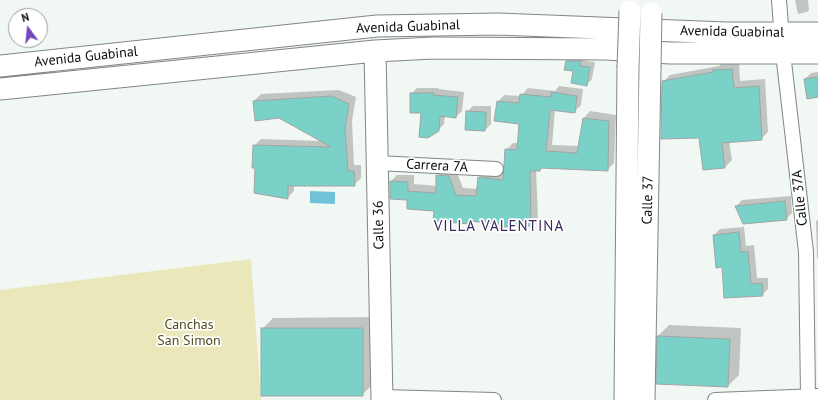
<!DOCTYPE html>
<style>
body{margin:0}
#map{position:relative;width:818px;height:400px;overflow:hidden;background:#f1f7f3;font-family:"PT Sans",sans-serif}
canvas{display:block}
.north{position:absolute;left:8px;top:8px;width:40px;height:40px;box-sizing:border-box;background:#fff;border:1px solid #9d9e9e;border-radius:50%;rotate:345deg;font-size:11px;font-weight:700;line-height:16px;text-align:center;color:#0b0d0c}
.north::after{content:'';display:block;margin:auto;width:14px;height:18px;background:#7447bf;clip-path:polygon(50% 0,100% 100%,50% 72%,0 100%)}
</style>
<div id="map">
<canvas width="818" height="400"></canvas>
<div class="north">N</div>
</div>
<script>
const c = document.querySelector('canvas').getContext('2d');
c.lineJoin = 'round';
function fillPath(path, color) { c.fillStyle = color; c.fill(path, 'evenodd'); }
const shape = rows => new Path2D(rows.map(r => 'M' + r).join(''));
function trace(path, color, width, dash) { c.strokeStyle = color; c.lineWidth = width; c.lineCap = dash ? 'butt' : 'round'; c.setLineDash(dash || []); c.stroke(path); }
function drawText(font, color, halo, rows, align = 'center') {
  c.font = font + ' "PT Sans",sans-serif'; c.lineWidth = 3.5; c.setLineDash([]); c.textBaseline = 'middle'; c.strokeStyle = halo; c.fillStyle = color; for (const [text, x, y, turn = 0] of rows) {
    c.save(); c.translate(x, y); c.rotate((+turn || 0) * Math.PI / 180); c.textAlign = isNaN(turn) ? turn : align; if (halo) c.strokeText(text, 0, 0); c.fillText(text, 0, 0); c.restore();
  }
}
const green = shape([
 [251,259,261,400,0,400,0,290]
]);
const water = shape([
 [310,191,335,192,335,204,310,203]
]);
const shadow = shape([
 [795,0,808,0,809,10,807,12,798,14],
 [572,56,586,56,585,61,595,62,592,79,587,84,566,61],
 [739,62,740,81,765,79,768,132,761,139,729,141,732,160,725,167,700,137,663,82,670,75,719,66,721,64],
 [818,72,818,96,805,79,811,73],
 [559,86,583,89,581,105,574,112,555,110,552,145,579,146,584,118,590,111,616,115,614,163,607,170,543,167,540,170,536,170,538,218,531,225,434,220,435,210,408,199,391,181,397,175,414,175,414,184,437,186,437,176,444,169,456,170,463,188,478,189,479,178,486,171,504,173,506,150,513,143,518,143,520,123,498,102,504,95,521,96,528,88,555,91],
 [417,88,439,88,438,89,464,92,462,111,456,117,445,116,444,124,438,130,422,112,411,94],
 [339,90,356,97,352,121,354,165,361,165,361,178,354,185,294,185,294,191,287,198,256,167,254,146,261,139,321,141,279,117,256,120,254,101,261,94],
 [473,106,491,106,491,124,485,130,467,112],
 [791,196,792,213,786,219,736,206,742,200],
 [818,220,818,258,817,258,816,221],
 [744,227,746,246,754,245,757,278,768,278,768,289,762,295,723,266,714,235,720,229],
 [373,317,373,384,362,395,262,329,273,318],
 [669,325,741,328,739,375,728,386,658,336]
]);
const building = shape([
 [566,61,581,61,580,66,590,67,587,86,571,83,573,71,564,70,566,61],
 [732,69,734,88,759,86,762,140,722,143,725,168,703,170,699,138,661,139,662,81,713,72,713,70,732,69],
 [818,77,818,97,807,99,804,79,818,77],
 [551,92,577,96,575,113,550,110,546,151,577,153,583,118,609,121,608,171,541,168,540,171,530,171,531,226,499,227,499,224,470,221,470,224,433,221,434,211,407,209,407,200,390,199,390,181,408,182,408,191,436,193,436,175,449,176,456,195,476,196,478,177,503,180,505,149,517,150,519,124,494,121,497,101,519,103,520,94,551,97,551,92],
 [410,93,434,93,433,95,458,97,456,118,440,116,439,131,428,138,419,137,421,113,410,113,410,93],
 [332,96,349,104,345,128,348,171,354,171,355,186,288,186,288,199,254,193,255,168,252,168,253,145,331,147,279,118,255,121,253,101,332,96],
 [466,111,486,112,485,131,465,130,466,111],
 [785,201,787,220,743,224,735,206,785,201],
 [739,232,741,252,748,251,751,284,762,283,763,296,724,298,722,267,716,268,713,235,739,232],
 [261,328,363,328,363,396,261,396,261,328],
 [657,336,730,339,728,387,656,384,657,336]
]);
const street = shape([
 [779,0,783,53,806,252,808,396],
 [377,163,496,169],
 [382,397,494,400],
 [715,400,818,396]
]);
const secondary = shape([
 [375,51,382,400],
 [0,66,377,26,498,24,726,33,818,33],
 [0,89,375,51,433,48,606,49,670,53,818,53],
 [625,400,628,68],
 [644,400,650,68]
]);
const secondaryBridge = shape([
 [628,68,630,11],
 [650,68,651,13]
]);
const streetNames = [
 ["Avenida Guabinal",408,27,-2],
 ["Avenida Guabinal",732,32,1],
 ["Avenida Guabinal",86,57,-6],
 ["Carrera 7A",437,166,3],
 ["Calle 37A",800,198,-96],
 ["Calle 37",648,200,-89],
 ["Calle 36",379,225,-91]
];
const parkNames = [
 ["Canchas",189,325],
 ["San Simon",189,341]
];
const neighbourhoodNames = [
 ["VILLA VALENTINA",499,227]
];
fillPath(green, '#eae8bb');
fillPath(water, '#70c3d6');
fillPath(shadow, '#0003');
fillPath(building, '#7ad1c8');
trace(building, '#9ea5a4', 1);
trace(street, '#818783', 16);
trace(secondary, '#818783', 23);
trace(street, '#fff', 14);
trace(secondary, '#fff', 21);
trace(secondaryBridge, '#818783', 23, []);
trace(secondaryBridge, '#fff', 21);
drawText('14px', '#0b0d0c', '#fff', streetNames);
drawText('14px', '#4f4c1a', '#fff', parkNames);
c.letterSpacing = '1px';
drawText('15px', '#3b2761', '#fff', neighbourhoodNames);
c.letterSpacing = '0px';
</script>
